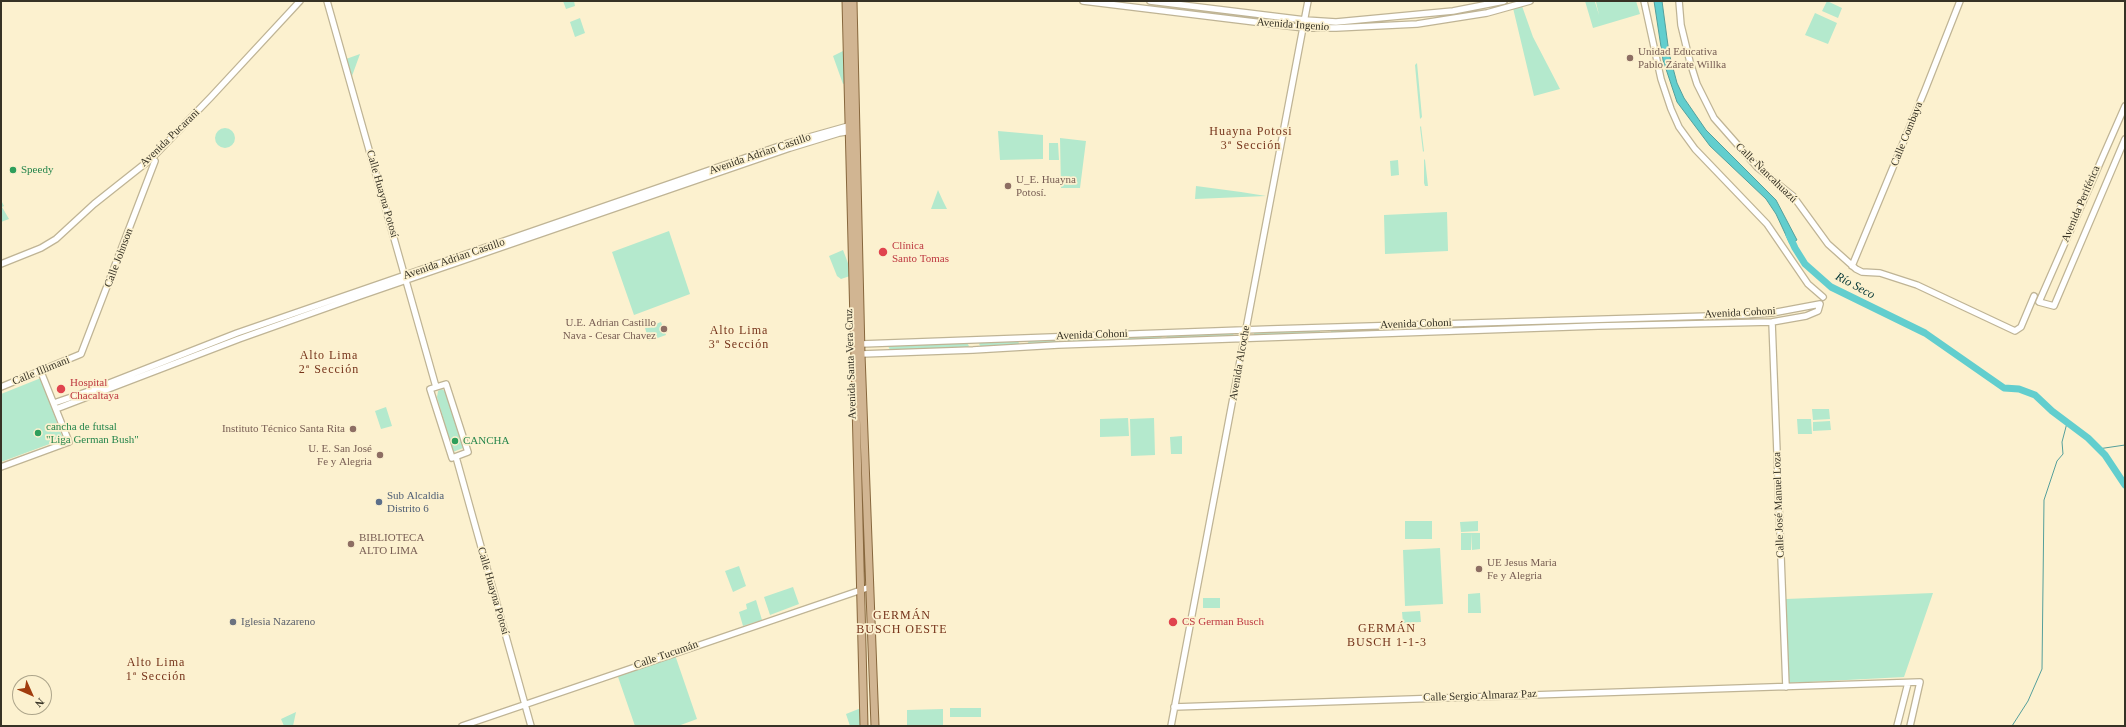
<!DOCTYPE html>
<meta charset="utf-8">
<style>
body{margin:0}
#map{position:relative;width:2126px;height:727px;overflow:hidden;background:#fcf1cf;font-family:"Times New Roman",serif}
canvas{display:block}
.frame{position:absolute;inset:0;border:2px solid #363225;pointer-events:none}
.north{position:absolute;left:12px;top:675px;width:40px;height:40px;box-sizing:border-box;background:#fcf1cf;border:1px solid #ada58b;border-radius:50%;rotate:135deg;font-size:11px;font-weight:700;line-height:16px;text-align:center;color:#363225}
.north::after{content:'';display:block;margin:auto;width:14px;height:18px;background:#a13c0e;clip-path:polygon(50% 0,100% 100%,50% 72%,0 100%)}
</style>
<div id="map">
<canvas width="2126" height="727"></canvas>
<div class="frame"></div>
<div class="north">N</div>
</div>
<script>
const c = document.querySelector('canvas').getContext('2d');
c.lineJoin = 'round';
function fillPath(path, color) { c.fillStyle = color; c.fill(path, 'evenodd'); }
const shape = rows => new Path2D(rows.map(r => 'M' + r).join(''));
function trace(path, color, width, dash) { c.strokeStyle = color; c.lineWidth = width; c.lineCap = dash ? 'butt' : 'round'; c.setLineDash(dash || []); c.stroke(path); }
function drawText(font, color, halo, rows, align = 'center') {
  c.font = font + ' "Times New Roman",serif'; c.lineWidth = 3.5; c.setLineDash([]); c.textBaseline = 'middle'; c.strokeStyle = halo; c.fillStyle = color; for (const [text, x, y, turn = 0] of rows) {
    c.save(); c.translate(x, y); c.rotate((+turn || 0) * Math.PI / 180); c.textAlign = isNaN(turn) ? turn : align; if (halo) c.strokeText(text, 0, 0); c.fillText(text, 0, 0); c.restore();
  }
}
const green = shape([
 [563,1,574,1,575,6,566,9],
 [1585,1,1596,1,1595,2,1599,15,1596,2,1636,1,1640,14,1593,28],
 [1827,1,1842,8,1838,18,1822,11],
 [1522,6,1533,37,1560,89,1534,96,1513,8],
 [1815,13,1837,23,1828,44,1805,35],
 [580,18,585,33,575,37,570,22],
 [843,51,845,52,845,83,843,84,833,56],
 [360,54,352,76,346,59],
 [1417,63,1422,117,1420,119,1415,65],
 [1421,126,1424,151,1423,152,1420,127],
 '215 138a10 10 0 1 1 20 0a10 10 0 1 1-20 0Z',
 [998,131,1043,135,1043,159,1000,160],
 [1060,138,1086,141,1080,188,1061,188],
 [1049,143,1058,143,1059,160,1049,160],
 [1424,159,1425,160,1428,186,1425,186,1424,183],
 [1398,160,1399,175,1391,176,1390,161],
 [1196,186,1241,192,1266,196,1195,199],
 [938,190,943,201,947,209,931,209],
 [1,200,4,206,2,207,9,219,1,222],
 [1447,212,1448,251,1385,254,1384,215],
 [669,231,690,294,634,315,612,252],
 [843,250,851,271,850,276,841,279,837,276,829,256],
 [1630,320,1630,324,1498,328,1498,324],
 [661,322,666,335,649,341,645,328],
 [1491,325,1491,328,1331,334,1331,330],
 [1320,330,1320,334,1254,336,1254,333],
 [1233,333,1234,337,1166,338,1168,335],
 [1161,336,1162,339,1096,340,1098,337],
 [1086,337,1086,342,1028,343,1029,339],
 [1018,340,1019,344,1016,345,981,347,979,344,981,342],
 [967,343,969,346,967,348,890,350,888,346],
 [41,378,63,439,1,462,1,394],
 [442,389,448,394,463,448,453,452,437,397,438,391],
 [386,407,392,426,381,429,375,411],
 [1812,409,1829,409,1830,419,1813,420],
 [1128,418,1129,436,1100,437,1100,419],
 [1154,418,1155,455,1131,456,1130,419],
 [1797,419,1811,419,1812,434,1798,434],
 [1830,421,1831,430,1813,431,1813,422],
 [1182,436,1182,454,1171,454,1170,437],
 [1405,521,1432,521,1432,539,1405,539],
 [1478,521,1478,531,1461,532,1460,522],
 [1461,533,1471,533,1471,550,1461,550],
 [1471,533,1480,533,1480,549,1472,550],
 [1440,548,1443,604,1405,606,1403,550],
 [739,566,746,586,733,592,725,571],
 [793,587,799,604,770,615,764,597],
 [1480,593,1481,613,1468,613,1468,594],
 [1933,593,1904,677,1789,683,1786,599],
 [1203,598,1220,598,1220,608,1203,608],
 [756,600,762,620,743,626,739,612,747,609,746,604],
 [1420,611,1421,622,1403,623,1402,612],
 [675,655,697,719,678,726,635,726,617,674],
 [861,708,862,726,850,726,846,714],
 [950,708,981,708,981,717,950,717],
 [943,709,943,726,907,726,907,710],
 [296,712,293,726,284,726,281,719]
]);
const water = shape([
 [1654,1,1662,1,1669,53,1677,83,1684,98,1706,130,1776,200,1797,240,1790,244,1776,214,1766,199,1710,146,1677,102,1663,60,1654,1]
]);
const stream = shape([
 [2098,449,2125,445],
 [2012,726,2028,701,2042,669,2044,500,2057,461,2063,454,2062,442,2067,423]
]);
const river = shape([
 [1789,235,1795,248,1805,264,1831,287,1925,333,2004,388,2019,389,2035,395,2052,411,2088,438,2105,455,2125,485]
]);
const tertiary = shape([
 [327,1,436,387],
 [1083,1,1304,28,1336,28,1417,24,1487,13,1530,1],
 [1150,1,1305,20,1336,22,1453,11,1504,1],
 [1644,1,1661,79,1671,109,1679,127,1695,149,1767,224,1808,284,1823,297],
 [1679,1,1681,25,1690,62,1697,84,1714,118,1758,168,1793,196,1828,244,1856,269,1862,272,1880,273,1917,285,2015,331,2021,327,2034,296],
 [2125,106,2039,302,2054,306,2125,139],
 [1,264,41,248,56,239,94,204,152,158,211,97,300,1],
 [1852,266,1925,90,1960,1],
 [1772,322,1786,687],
 [861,344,1270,329,1743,315,1772,313,1820,304,1818,311,1806,316,1772,322,1598,326,1058,345,973,350,861,354],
 [446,384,468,452,452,458,430,389,446,384],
 [1,387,81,354,155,161,152,158],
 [54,403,89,391,237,333,788,143,852,125],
 [56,409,239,339,360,296,790,148,839,133,852,131],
 [456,457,531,726],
 [1,467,69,442,41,372],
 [1174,707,1920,682,1910,726],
 [462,726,870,587],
 [1171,726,1308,1],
 [1897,726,1908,683]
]);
const primary = shape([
 [846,1,864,726],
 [853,1,861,354,875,726]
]);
const markers = [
 [1630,58,4,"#8d6e63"],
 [13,170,4,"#2e9e5b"],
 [1008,186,4,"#8d6e63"],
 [883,252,5,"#e0444e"],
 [664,329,4,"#8d6e63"],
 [61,389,5,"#e0444e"],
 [353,429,4,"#8d6e63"],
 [38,433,4,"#2e9e5b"],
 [455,441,4,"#2e9e5b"],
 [380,455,4,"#8d6e63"],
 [379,502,4,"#5c6f8a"],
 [351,544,4,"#8d6e63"],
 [1479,569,4,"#8d6e63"],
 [233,622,4,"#6b7280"],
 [1173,622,5,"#e0444e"]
];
const streetNames = [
 ["Avenida Ingenio",1293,25,4],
 ["Calle Combaya",1907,134,-68],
 ["Avenida Pucarani",170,138,-44],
 ["Avenida Adrian Castillo",760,154,-19],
 ["Calle Ñancahuazú",1766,173,44],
 ["Calle Huayna Potosí",382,194,74],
 ["Avenida Periférica",2081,204,-67],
 ["Calle Johnson",119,258,-69],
 ["Avenida Adrian Castillo",454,259,-19],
 ["Avenida Cohoni",1740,313,-3],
 ["Avenida Cohoni",1416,324,-2],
 ["Avenida Cohoni",1092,335,-2],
 ["Avenida Alcoche",1240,363,-80],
 ["Avenida Santa Vera Cruz",851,364,-92],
 ["Calle Illimani",41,371,-22],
 ["Calle José Manuel Loza",1779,505,-92],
 ["Calle Huayna Potosí",493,591,74],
 ["Calle Tucumán",666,655,-19],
 ["Calle Sergio Almaraz Paz",1480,696,-2]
];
const educationNames = [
 ["Unidad Educativa",1638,52],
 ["Pablo Zárate Willka",1638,65],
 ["U_E. Huayna",1016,180],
 ["Potosí.",1016,193],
 ["U.E. Adrian Castillo",656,323,"right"],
 ["Nava - Cesar Chavez",656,336,"right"],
 ["Instituto Técnico Santa Rita",345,429,"right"],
 ["U. E. San José",372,449,"right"],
 ["Fe y Alegria",372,462,"right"],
 ["BIBLIOTECA",359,538],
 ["ALTO LIMA",359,551],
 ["UE Jesus Maria",1487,563],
 ["Fe y Alegria",1487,576]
];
const leisureNames = [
 ["Speedy",21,170],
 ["cancha de futsal",46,427],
 ["\"Liga German Bush\"",46,440],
 ["CANCHA",463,441]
];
const healthNames = [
 ["Clínica",892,246],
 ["Santo Tomas",892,259],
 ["Hospital",70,383],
 ["Chacaltaya",70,396],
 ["CS German Busch",1182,622]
];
const serviceNames = [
 ["Sub Alcaldia",387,496],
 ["Distrito 6",387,509]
];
const worshipNames = [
 ["Iglesia Nazareno",241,622]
];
const neighbourhoodNames = [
 ["Huayna Potosi",1251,132],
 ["3ª Sección",1251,146],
 ["Alto Lima",739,331],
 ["3ª Sección",739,345],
 ["Alto Lima",329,356],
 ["2ª Sección",329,370],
 ["GERMÁN",902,616],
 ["BUSCH OESTE",902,630],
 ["GERMÁN",1387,629],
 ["BUSCH 1-1-3",1387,643],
 ["Alto Lima",156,663],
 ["1ª Sección",156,677]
];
const waterNames = [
 ["Río Seco",1855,286,28]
];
fillPath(green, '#b4e9cd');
fillPath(water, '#62cece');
trace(water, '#559f9b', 1);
trace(stream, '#559f9b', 1);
trace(river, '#62cece', 7);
trace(tertiary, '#bfb495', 8);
trace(primary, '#87673d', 9);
trace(tertiary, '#fff', 5.5);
trace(primary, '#d1b592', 7);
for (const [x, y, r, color] of markers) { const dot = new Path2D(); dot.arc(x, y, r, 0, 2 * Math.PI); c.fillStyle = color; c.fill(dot); trace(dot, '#fcf1cf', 1.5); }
drawText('11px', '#363225', '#fcf1cf', streetNames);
drawText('11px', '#785e54', '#fcf1cf', educationNames, 'left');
drawText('11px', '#27864d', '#fcf1cf', leisureNames, 'left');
drawText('11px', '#be3a42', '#fcf1cf', healthNames, 'left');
drawText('11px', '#4e5e75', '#fcf1cf', serviceNames, 'left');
drawText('11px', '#5b616d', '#fcf1cf', worshipNames, 'left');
c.letterSpacing = '1px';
drawText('12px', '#75331a', '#fcf1cf', neighbourhoodNames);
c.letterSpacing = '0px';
drawText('italic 12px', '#003434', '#fcf1cf', waterNames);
</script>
